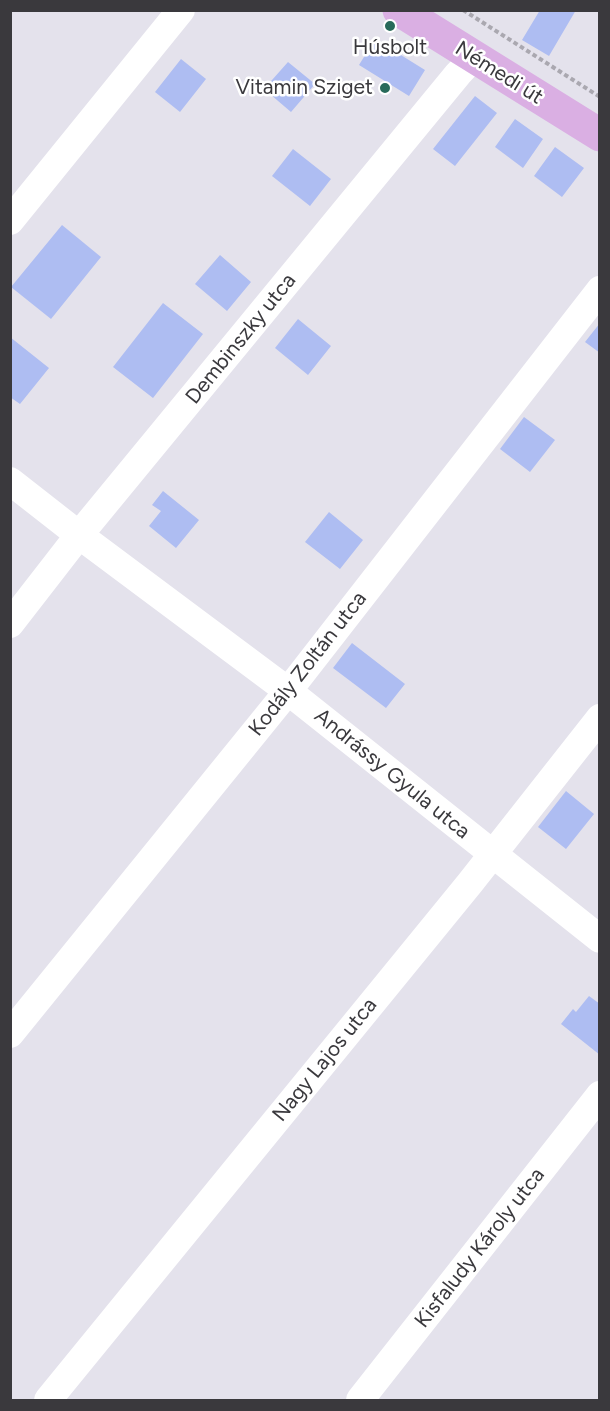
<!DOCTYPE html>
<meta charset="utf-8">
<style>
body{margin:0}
#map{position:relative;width:610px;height:1411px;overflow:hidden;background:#e4e2ec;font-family:Figtree,sans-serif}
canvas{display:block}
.frame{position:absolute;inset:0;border:12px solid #3a393d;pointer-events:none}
</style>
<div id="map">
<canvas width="610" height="1411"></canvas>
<div class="frame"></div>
</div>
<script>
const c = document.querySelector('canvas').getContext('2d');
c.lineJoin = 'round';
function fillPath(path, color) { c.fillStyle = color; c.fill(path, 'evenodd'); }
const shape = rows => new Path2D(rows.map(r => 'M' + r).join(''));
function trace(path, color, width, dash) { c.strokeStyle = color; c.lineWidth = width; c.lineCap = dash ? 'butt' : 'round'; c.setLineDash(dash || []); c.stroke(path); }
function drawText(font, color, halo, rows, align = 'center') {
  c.font = font + ' Figtree,sans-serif'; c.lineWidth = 5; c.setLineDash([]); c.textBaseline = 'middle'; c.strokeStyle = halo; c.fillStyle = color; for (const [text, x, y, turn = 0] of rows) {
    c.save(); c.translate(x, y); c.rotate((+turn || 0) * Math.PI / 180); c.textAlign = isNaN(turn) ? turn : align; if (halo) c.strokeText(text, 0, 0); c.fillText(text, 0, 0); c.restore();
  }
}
const building = shape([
 [540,10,576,10,549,56,522,40],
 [375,39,425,70,409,96,359,65],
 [181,59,206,79,180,112,155,92],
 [288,62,315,84,291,112,264,89],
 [475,96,497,113,455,166,433,149],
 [515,119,543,139,523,168,495,147],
 [555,147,584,168,562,197,534,176],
 [293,149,331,179,310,206,272,176],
 [62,225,101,257,51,319,11,287],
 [220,255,251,282,227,311,195,284],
 [163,303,203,334,153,398,113,367],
 [298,319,331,346,308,375,275,348],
 [600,323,600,353,585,342],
 [10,337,49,368,20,404,10,397],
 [524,417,555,440,530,472,500,449],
 [163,491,199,520,176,548,149,526,161,511,152,505],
 [329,512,363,540,340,569,305,542],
 [352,643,405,684,386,708,333,668],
 [566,791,594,814,566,849,538,827],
 [589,996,600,1004,600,1055,561,1024,573,1009,576,1012]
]);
const path = shape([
 [463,10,600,97]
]);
const minor = shape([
 [10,221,181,10],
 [10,481,79,535,288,691,600,939],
 [10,624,79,535,458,74,474,57],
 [10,1034,288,691,600,290],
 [48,1400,470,883,600,718],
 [360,1400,600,1095]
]);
const major = shape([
 [399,10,600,135]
]);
const markers = [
 [390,26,6,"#286a5a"],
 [385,88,6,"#286a5a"]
];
const poiNames = [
 ["Húsbolt",390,48],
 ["Vitamin Sziget",373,88,"right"]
];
const streetNames = [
 ["Némedi út",499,73,32],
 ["Dembinszky utca",241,339,-51],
 ["Kodály Zoltán utca",308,664,-52],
 ["Andrássy Gyula utca",392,774,39],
 ["Nagy Lajos utca",325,1060,-51],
 ["Kisfaludy Károly utca",480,1248,-52]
];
fillPath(building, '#aebdf2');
trace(path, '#aaa8b0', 4, [4.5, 3]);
trace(minor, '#fff', 28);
trace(major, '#daafe3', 33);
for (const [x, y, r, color] of markers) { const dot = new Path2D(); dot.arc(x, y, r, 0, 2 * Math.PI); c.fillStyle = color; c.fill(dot); trace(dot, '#fff', 2); }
drawText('21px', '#3a393d', '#fff', poiNames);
drawText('21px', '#3a393d', '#fff', streetNames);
</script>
